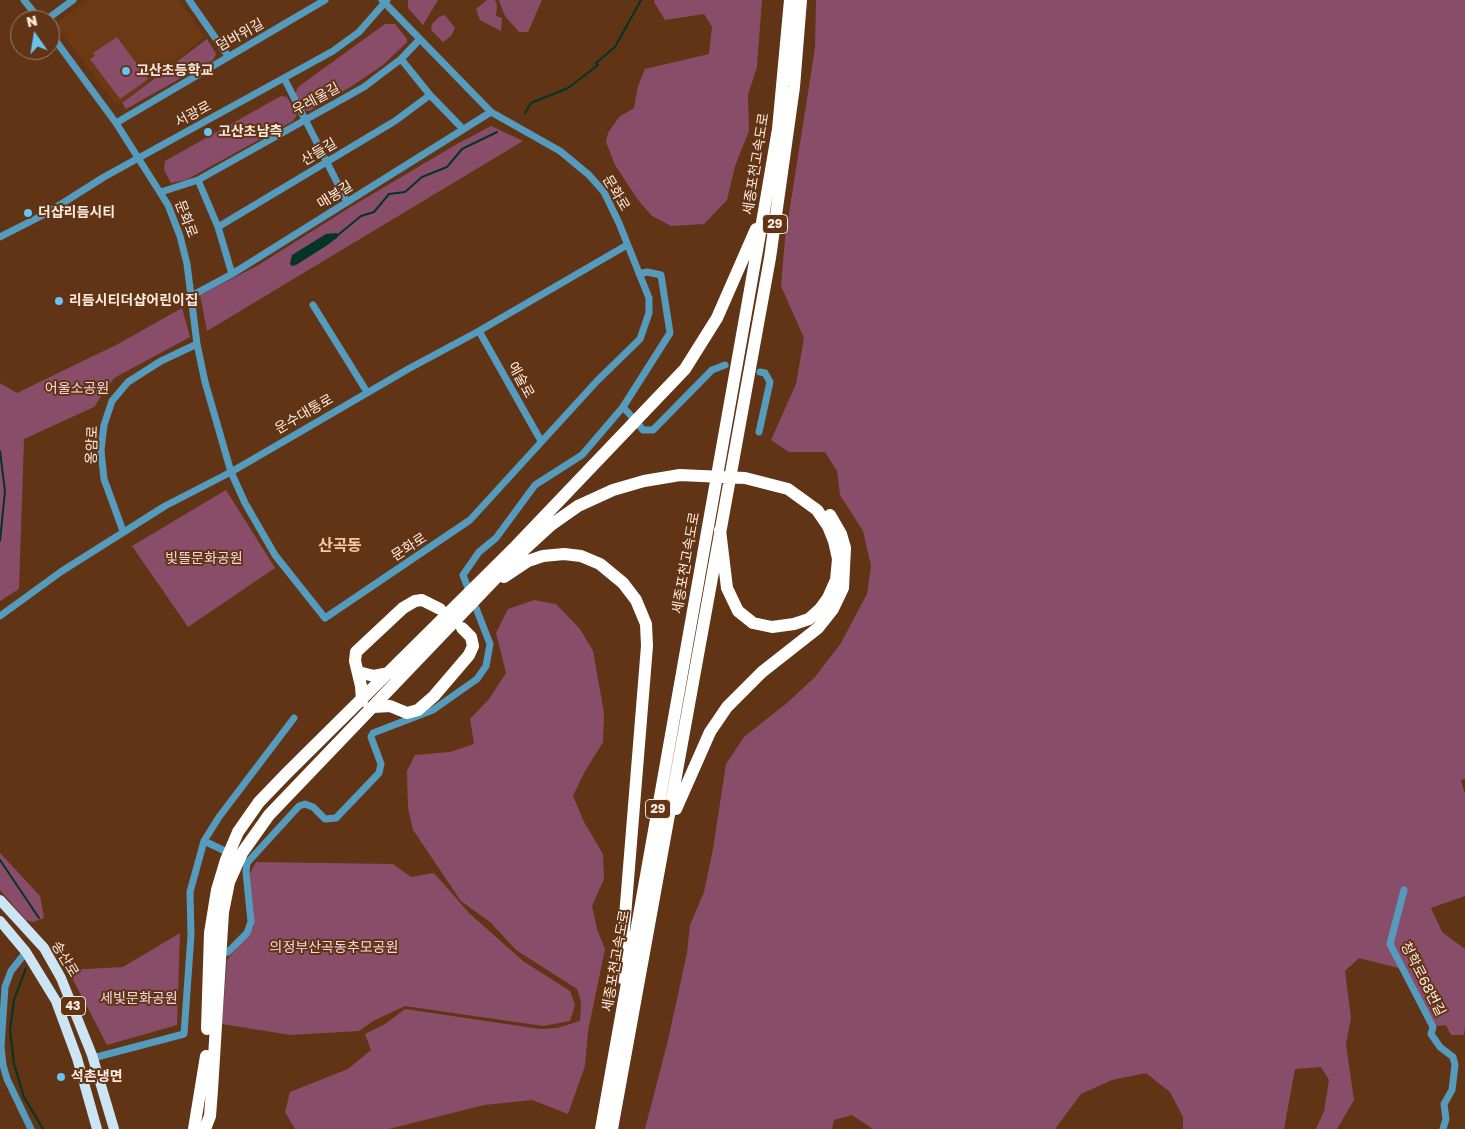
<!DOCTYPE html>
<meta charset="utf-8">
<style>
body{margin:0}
#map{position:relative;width:1465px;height:1129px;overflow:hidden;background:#603415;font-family:"Golos Text",sans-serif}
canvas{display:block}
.north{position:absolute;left:10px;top:10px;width:50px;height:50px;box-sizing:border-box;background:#603415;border:1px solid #9e7d66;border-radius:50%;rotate:347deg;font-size:14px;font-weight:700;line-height:20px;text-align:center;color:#fbeae0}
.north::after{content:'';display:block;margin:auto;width:18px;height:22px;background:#69c3f1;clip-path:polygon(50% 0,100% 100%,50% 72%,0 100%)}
</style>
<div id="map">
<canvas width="1465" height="1129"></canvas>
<div class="north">N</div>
</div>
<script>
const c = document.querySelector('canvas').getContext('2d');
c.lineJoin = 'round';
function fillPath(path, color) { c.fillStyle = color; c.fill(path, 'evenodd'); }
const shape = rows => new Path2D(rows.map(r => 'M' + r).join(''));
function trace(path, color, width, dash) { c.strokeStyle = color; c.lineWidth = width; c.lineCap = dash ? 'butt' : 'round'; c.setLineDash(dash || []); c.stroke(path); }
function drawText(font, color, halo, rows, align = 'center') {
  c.font = font + ' "Golos Text","Noto Sans KR",sans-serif'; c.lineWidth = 4; c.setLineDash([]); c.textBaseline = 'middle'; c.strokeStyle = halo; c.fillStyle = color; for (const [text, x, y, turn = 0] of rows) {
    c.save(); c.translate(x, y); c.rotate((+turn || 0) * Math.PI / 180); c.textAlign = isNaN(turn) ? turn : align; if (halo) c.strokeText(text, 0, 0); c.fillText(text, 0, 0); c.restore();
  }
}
const built = shape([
 [87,0,179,0,205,37,117,106,55,24]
]);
const green = shape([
 [408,0,438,0,423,25,408,8],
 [487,0,495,0,497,5,496,16,502,18,501,31,480,20,476,9],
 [499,0,542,0,528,32,519,32,505,16],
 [655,0,762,0,757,67,748,95,749,131,735,166,727,200,704,224,671,226,652,216,638,200,615,165,606,142,608,133,619,117,634,108,638,86,645,69,709,54,712,27,704,14,665,20,654,2],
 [816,0,1465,0,1465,779,1461,780,1465,794,1465,896,1431,908,1442,932,1465,949,1465,1028,1464,1035,1451,1035,1446,1025,1436,1026,1406,970,1359,958,1345,971,1351,1018,1346,1044,1354,1100,1337,1129,1316,1129,1324,1111,1329,1080,1321,1067,1295,1069,1284,1129,1183,1129,1183,1117,1170,1092,1146,1073,1112,1080,1081,1094,1055,1129,873,1129,852,1115,834,1120,832,1129,645,1129,668,1040,687,953,690,925,704,892,713,849,726,764,744,737,787,703,815,677,841,643,867,594,871,566,863,531,840,495,837,471,825,452,789,452,771,440,796,384,804,338,781,286,785,239,815,48],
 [445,15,455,28,451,36,443,42,431,30,432,24,439,17],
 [385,24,395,24,407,39,407,42,383,65,352,86,309,111,304,110,295,94,298,87],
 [117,37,148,79,120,99,90,59,95,56,93,53],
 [207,39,216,54,213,60,126,109,122,103],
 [281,96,287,97,297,115,293,121,186,180,171,183,164,170,165,161],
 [491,126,523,141,207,331,200,295,257,266,349,208,457,144],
 [182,308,190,337,114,378,94,407,24,439,19,589,0,601,0,383,17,393,118,344],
 [226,490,275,568,188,627,132,546],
 [534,600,556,604,580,629,593,651,604,713,603,742,584,773,573,796,584,822,603,854,604,879,592,906,597,929,605,949,588,1031,585,1066,568,1114,532,1100,484,1105,389,1129,295,1129,285,1112,290,1092,348,1069,371,1050,365,1034,385,1024,405,1009,540,1029,557,1028,580,1021,581,1001,577,989,516,950,490,922,461,901,413,830,408,808,407,771,415,755,450,752,474,744,470,719,489,699,506,673,496,633,508,609],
 [0,853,40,896,44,918,33,922,26,920,0,890],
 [256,862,393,864,411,877,434,873,469,913,523,961,570,991,575,1005,570,1021,543,1026,405,1006,373,1021,359,1031,290,1035,222,1024,227,960,254,927,249,875],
 [180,933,177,1025,107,1045,68,970,123,967]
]);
const water = shape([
 [337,233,338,237,326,246,296,265,292,266,290,264,292,255,326,234]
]);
const stream = shape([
 [525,113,531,103,568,88,598,65,596,63,615,47,641,0],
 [338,235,361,216,374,212,389,194,405,192,422,177,447,167,462,149,497,132],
 [0,451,5,491,0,541],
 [0,860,39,918],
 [26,968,14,1000,10,1030,14,1064,24,1097,43,1129]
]);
const street = shape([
 [24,0,40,20],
 [189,0,228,56],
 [46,20,73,0],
 [50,33,116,123,168,205,180,236,187,264,197,344,205,382,231,472,245,503,275,555,325,618,470,520,597,381,640,339,649,313,649,298,619,223,604,192,589,175,560,151,491,112,382,0],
 [401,59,430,95,463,129],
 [284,78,347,202],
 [116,123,325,0],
 [198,180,218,227,232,274],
 [161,192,198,180,364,87,401,59,420,39],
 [218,227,395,121,430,95],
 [0,237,47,213,104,177,333,51,359,32,387,0],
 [191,296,232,274,491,112],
 [313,305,367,392],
 [479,331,541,441],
 [633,418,623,407,670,333,661,275,647,272,639,274],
 [639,425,643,430,653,430,712,370,725,365],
 [759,432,770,382,765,373,760,372],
 [123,531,104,479,101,450,104,425,112,401,128,382,161,361,197,344],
 [468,588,463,575,479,552,496,538,535,485,582,455,623,407],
 [0,616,62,571,165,506,231,472,410,368,479,331,627,245],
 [204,841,225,851],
 [1404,890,1390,944,1433,1027,1431,1034,1440,1047,1453,1057,1455,1065,1452,1090,1444,1104,1446,1119,1443,1129],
 [26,952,11,971,5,987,1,1046,3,1065,7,1079,31,1129],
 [228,952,247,933,251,922,246,872,247,863,299,806,305,804,313,807,325,819,336,818,379,773,381,764,371,737,373,733,433,710,477,679,486,666,490,644,476,608],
 [93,1058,184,1034,191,935,190,892,204,841,219,817,294,718]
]);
const primary = shape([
 [0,900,44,948,61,978,92,1055,114,1129],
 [0,921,26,952,56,1001,77,1058,97,1129]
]);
const highway = shape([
 [504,577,528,561,543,556,564,554,581,556,600,564,623,583,636,600,646,624,647,646,623,941,622,978],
 [358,672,374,676,389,673],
 [362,701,361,686,355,661,356,652,403,608,415,601,422,600,440,609],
 [373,707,390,706,407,713,418,710,434,696,469,655,473,646,471,637,462,628],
 [676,809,710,732,727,707,762,672,818,628,833,609,843,588,845,548,841,534,830,515],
 [207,1029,210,933,217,890,226,860,238,832,259,802,287,773,516,546,685,369,717,318,756,229],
 [194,1129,206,1056],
 [205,1129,210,1116,212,1090,223,912,229,882,242,853,269,815,515,558,551,525,578,506,613,490,644,481,680,475,745,478,788,489,817,510,828,526,834,541,838,559,836,580,828,598,820,609,809,619,794,624,772,627,753,623,738,611,727,588,720,530],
 [601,1129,764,211,778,129,790,0],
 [612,1129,770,258,794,87,801,0]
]);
const markers = [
 [126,71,5,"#69c3f1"],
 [208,132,5,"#69c3f1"],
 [28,213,5,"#69c3f1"],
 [59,301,5,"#69c3f1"],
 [61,1077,5,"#69c3f1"]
];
const shields = [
 [775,224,25],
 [658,809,25],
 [73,1006,25]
];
const shieldNames = [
 ["29",775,224],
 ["29",658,809],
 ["43",73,1006]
];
const streetNames = [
 ["덤바위길",240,35,-29],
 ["우레울길",316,99,-29],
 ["서광로",193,114,-28],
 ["산들길",319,152,-31],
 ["세종포천고속도로",756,164,-81],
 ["문화로",616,193,59],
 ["매봉길",335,195,-32],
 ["문화로",186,219,69],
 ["예술로",521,380,61],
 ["운수대통로",304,414,-30],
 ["옹암로",92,445,-88],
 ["문화로",409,547,-33],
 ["세종포천고속도로",686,563,-80],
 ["송산로",65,959,59],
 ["세종포천고속도로",616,961,-80],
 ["청학로68번길",1423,979,63]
];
const poiNames = [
 ["고산초등학교",136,71],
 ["고산초남측",218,132],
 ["더샵리듬시티",38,213],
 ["리듬시티더샵어린이집",69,301],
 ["석촌냉면",71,1077]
];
const parkNames = [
 ["어울소공원",77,389],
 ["빛뜰문화공원",204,559],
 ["의정부산곡동추모공원",334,948],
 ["세빛문화공원",139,999]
];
const quarterNames = [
 ["산곡동",340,546]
];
fillPath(built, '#6c3914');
fillPath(green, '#8a4d69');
fillPath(water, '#023428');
trace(stream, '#023428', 2);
trace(street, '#559bbe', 7);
trace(primary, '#cce5f4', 10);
trace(highway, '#fff', 12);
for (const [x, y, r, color] of markers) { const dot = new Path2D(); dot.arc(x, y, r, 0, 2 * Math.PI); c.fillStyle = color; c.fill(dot); trace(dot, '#603415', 2); }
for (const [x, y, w] of shields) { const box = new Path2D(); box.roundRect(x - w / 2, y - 9.5, w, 19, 4); c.fillStyle = '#603415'; c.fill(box); trace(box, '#fbeae0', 1); }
drawText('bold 12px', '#fbeae0', null, shieldNames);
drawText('14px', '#fbeae0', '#603415', streetNames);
drawText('bold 14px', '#fbeae0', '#603415', poiNames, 'left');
drawText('14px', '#f3d8e2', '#603415', parkNames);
drawText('bold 16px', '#fcc5a4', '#603415', quarterNames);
</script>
